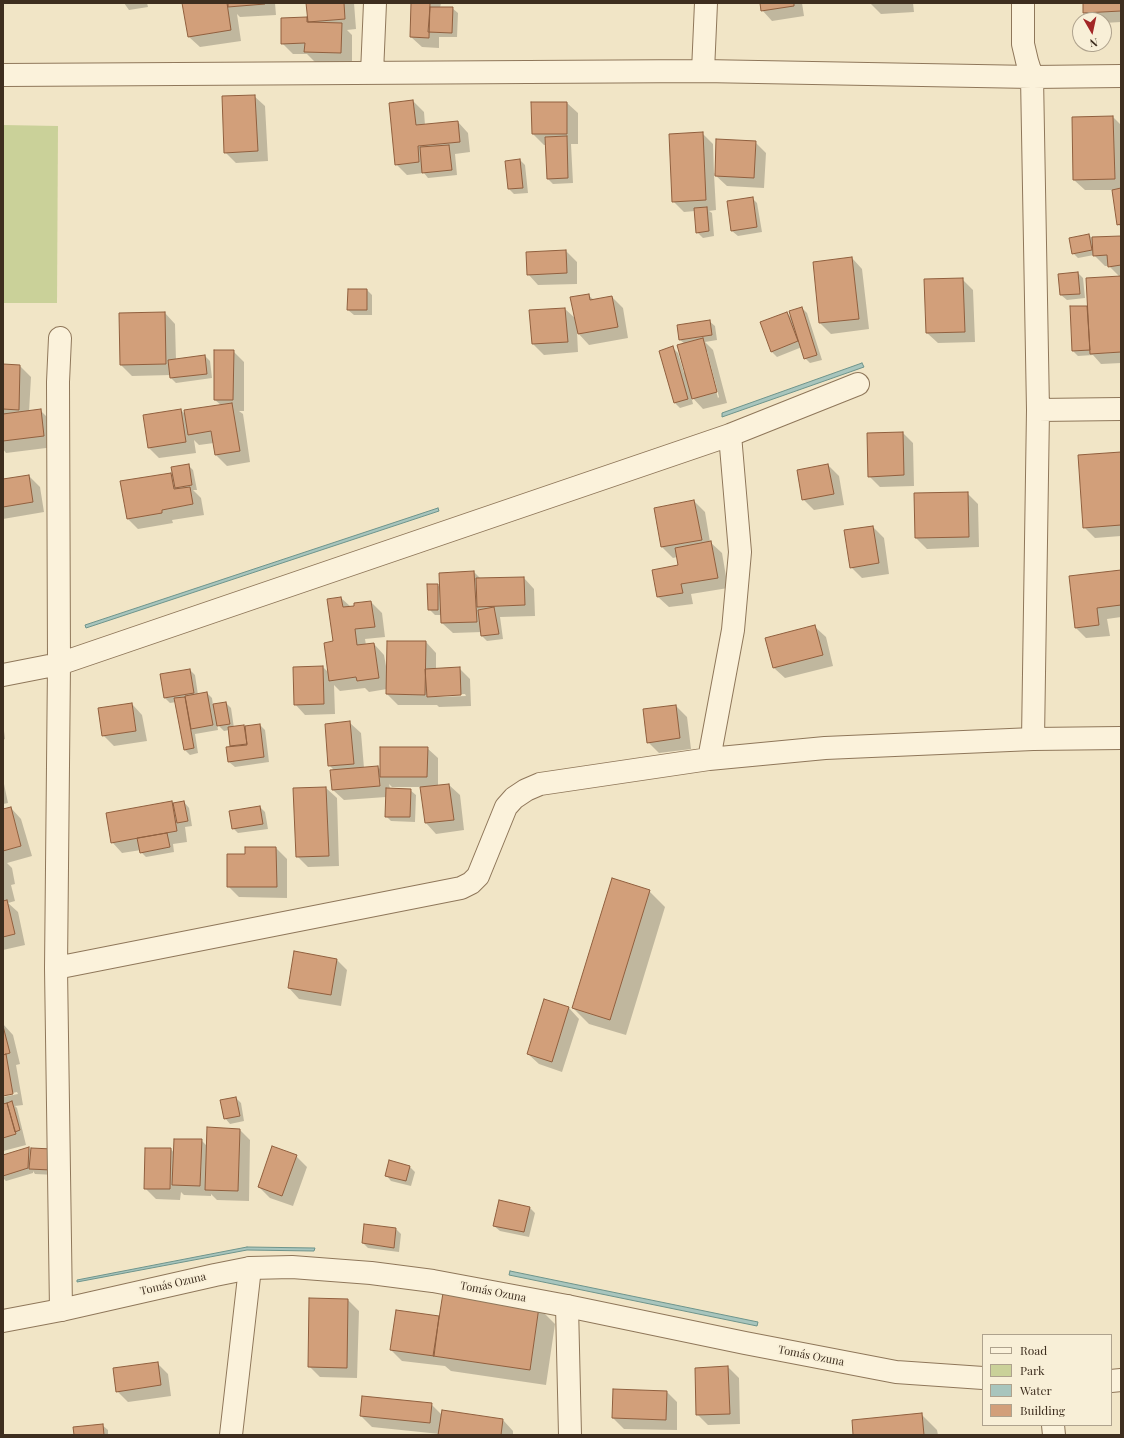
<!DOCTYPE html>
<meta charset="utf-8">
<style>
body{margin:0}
#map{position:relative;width:1124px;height:1438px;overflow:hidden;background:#f1e5c6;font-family:"Playfair Display",serif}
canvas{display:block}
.frame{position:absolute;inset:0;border:4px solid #3e2e1f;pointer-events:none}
.legend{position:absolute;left:982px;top:1334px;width:130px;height:92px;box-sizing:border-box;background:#f8efd7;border:1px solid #aea28d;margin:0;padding:5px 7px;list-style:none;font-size:12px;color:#3e2e1f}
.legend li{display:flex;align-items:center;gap:8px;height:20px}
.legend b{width:20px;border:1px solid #aea28d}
.north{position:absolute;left:1072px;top:12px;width:40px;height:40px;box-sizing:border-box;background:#f8efd7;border:1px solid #aea28d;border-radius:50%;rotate:171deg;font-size:11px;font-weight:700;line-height:16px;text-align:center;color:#3e2e1f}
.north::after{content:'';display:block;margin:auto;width:14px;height:18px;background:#a22626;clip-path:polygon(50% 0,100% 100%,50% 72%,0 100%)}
</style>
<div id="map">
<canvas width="1124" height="1438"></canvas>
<div class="frame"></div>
<ul class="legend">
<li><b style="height:5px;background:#fbf2db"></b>Road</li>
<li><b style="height:11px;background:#cad199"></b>Park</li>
<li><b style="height:11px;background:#a8c5bd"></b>Water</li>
<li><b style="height:11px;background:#d29f7a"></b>Building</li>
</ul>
<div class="north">N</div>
</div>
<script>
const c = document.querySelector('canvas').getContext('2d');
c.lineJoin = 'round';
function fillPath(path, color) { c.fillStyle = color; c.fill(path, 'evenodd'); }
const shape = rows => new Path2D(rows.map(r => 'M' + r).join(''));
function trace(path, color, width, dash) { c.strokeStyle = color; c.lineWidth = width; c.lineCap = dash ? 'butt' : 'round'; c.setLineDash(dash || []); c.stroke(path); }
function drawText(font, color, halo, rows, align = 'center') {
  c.font = font + ' "Playfair Display",serif'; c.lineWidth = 3.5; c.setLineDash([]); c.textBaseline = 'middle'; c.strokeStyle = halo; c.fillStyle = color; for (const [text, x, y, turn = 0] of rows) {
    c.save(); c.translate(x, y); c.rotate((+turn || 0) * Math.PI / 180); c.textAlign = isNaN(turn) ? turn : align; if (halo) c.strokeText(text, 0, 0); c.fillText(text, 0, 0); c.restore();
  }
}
const green = shape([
 [3,125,58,126,57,303,3,303]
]);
const water = shape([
 [862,363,864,367,722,417,722,413,862,363],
 [438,508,439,511,86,628,85,625,438,508],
 [247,1247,315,1248,314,1251,247,1250,77,1282,77,1280,247,1247],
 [510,1271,758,1322,757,1326,509,1275,510,1271]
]);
const shadow = shape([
 [124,3,147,3,148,7,129,10],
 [183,3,275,3,276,15,240,17,237,14,241,41,200,47,189,37],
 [307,3,354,3,356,29,347,30,352,35,352,64,316,63,307,54,293,54,282,43,282,19,309,18],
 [412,3,441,3,440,8,452,8,458,13,457,37,439,37,439,48,422,47,411,37],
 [761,3,802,3,804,16,772,21,762,10],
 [870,3,913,3,914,12,881,14],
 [1084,3,1121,3,1121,22,1104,23,1104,20,1092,20,1084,13],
 [254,96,265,106,268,161,236,163,225,152],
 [413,101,424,112,425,125,458,122,468,133,470,152,455,154,457,175,428,178,424,173,407,175,396,164],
 [567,103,578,113,578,144,571,144,573,183,553,184,548,179,546,145,544,145,533,134],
 [1113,117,1121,125,1121,227,1118,224,1113,190,1085,190,1074,180,1073,118],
 [702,133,713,144,714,174,755,142,766,153,764,188,727,186,714,174,716,210,709,211,712,213,714,236,703,238,697,232,695,211,684,212,673,201],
 [520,160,525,165,528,193,514,194,509,189],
 [752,198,757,203,762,232,738,236,732,231],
 [1089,235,1092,238,1121,237,1121,363,1101,364,1093,355,1078,356,1073,351,1087,307,1089,308,1120,277,1109,266,1105,266,1094,255,1078,258,1073,253],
 [566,251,577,262,577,284,538,285,528,274,527,253],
 [852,258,862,269,869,329,831,334,820,323],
 [1078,273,1083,278,1085,298,1067,300,1061,295],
 [962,279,973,290,975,342,938,343,927,333],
 [367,290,372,295,372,315,354,315,348,310],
 [588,295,594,300,612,297,623,308,628,338,589,345,577,332,578,352,544,355,533,344,530,311,565,309,576,319],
 [802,308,807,313,822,360,810,363,805,358,802,347,777,357,771,351,787,313,793,319],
 [165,313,175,324,176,360,205,356,210,361,212,378,176,383,171,378,171,375,132,376,121,365,120,314],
 [709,321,715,326,717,340,705,342,713,350,727,403,703,409,691,396,693,404,680,408,675,403,673,348,678,353,684,373,686,373,685,344,680,340],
 [705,351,707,351,719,397,718,398],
 [233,351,244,362,244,411,239,411,243,414,250,462,227,466,216,455,214,443,199,445,194,440,196,453,159,458,149,448,181,410,186,415,221,405,215,400],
 [3,365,20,366,31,377,29,412,40,410,51,421,54,447,6,453,3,449],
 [903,433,913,443,914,486,880,487,869,476],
 [1121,454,1121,536,1095,538,1084,527],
 [188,465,193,470,197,490,193,490,201,498,204,515,172,520,173,523,138,529,128,519,171,474,174,477],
 [828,465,839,476,844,505,814,510,803,499],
 [29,476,40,487,44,512,3,519,3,480],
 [967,493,978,504,979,547,927,549,916,538],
 [694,501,705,512,710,542,722,553,728,588,691,594,693,604,669,607,658,597,679,566,677,557,673,558,662,547],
 [873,527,884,538,889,574,862,578,851,567],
 [1121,571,1121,617,1107,619,1110,636,1086,638,1076,628],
 [474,572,481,579,524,578,534,589,535,616,500,617,503,639,487,641,482,636,482,632,453,633,442,623,442,615,435,615,429,609,437,585,441,588,440,574],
 [341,598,351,607,371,602,382,613,385,637,365,639,366,645,374,644,384,655,386,666,426,642,436,653,436,669,459,668,470,679,471,706,439,707,437,705,398,705,387,694,387,689,369,692,365,688,340,691,334,685,335,714,305,715,295,704,323,667,329,673],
 [465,694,466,696,437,697,437,695],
 [815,627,826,637,833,666,785,678,774,668],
 [190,670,195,675,198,695,207,693,212,698,213,705,226,703,231,708,234,728,260,725,265,730,269,762,235,767,229,762,231,747,229,730,224,731,217,724,218,730,195,734,198,753,190,755,184,749,176,702,170,703,165,698],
 [132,704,142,715,147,741,114,746,103,735],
 [676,706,687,717,691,749,659,753,648,742],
 [3,723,5,739,3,740],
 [350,723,361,733,364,768,378,767,381,770,427,748,438,758,438,786,449,785,460,795,464,830,436,834,426,823,421,787,392,787,389,784,390,789,410,790,416,795,415,822,391,821,386,816,386,797,344,800,333,790,335,771,329,765],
 [3,783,4,784,8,803,3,804],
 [326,788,337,798,339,866,308,867,297,856,295,789],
 [172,802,174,804,184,802,189,808,192,826,185,827,187,842,173,844,174,852,146,857,141,852,141,850,122,853,112,842],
 [260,807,265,812,268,829,238,833,233,828],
 [11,808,21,819,32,856,7,863,12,868,15,884,11,885,15,901,8,903,18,912,25,945,3,950,3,810],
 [276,848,287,859,287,898,239,897,228,886],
 [649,891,665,907,626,1035,589,1024,573,1008],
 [336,959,347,970,341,1006,299,999,289,988],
 [544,1000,569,1008,579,1019,562,1072,539,1064,528,1054],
 [3,1024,13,1035,20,1064,16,1065,23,1105,15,1106,17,1108,26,1145,3,1151,3,1097,18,1094,17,1092,3,1095],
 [236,1098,241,1103,244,1121,230,1124,225,1118],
 [240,1130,250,1140,249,1201,217,1200,211,1194,211,1196,184,1195,181,1192,180,1200,156,1199,145,1188,171,1149,174,1153,201,1140,207,1146],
 [29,1148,56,1175,35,1174,33,1171,33,1173,6,1181,3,1178,3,1156],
 [296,1156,307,1167,293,1206,270,1198,259,1187],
 [389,1162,410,1167,415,1172,411,1186,391,1181,386,1175],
 [530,1208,535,1213,529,1237,500,1231,494,1226],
 [396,1229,401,1234,399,1252,368,1248,363,1243],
 [348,1300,359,1311,357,1378,320,1377,309,1366],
 [539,1308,555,1324,546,1385,451,1371,445,1366,402,1361,391,1350,396,1311,440,1317],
 [157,1363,168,1374,171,1396,128,1402,117,1391],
 [728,1367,739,1378,740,1424,708,1425,697,1414],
 [667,1392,677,1402,677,1430,624,1429,613,1418],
 [431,1404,442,1415,503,1420,513,1431,513,1435,439,1435,440,1434,372,1427,361,1416],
 [921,1414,937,1430,938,1435,854,1435],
 [102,1425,108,1430,108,1435,75,1435]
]);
const building = shape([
 [182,3,227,3,231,30,188,37,182,3],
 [228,3,265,3,265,4,228,7,228,3],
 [306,3,344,3,345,19,308,22,306,3],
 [411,3,430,3,429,38,410,37,411,3],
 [760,3,794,3,794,6,761,11,760,3],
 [1083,3,1121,3,1121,11,1083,13,1083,3],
 [430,7,453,7,452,33,428,32,430,7],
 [307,17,307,22,342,23,341,53,304,52,305,43,281,44,281,18,307,17],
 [255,95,258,151,224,153,222,96,255,95],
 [413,100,416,125,458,121,460,142,418,146,419,162,395,165,389,103,413,100],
 [531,102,567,102,567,134,532,134,531,102],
 [1113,116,1115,179,1073,180,1072,117,1113,116],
 [703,132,706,200,672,202,669,134,703,132],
 [567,136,568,178,547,179,545,137,567,136],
 [716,139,756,141,754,178,715,176,716,139],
 [449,145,452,170,422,173,420,147,449,145],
 [520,159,523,188,508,189,505,161,520,159],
 [1121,188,1121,234,1121,224,1117,225,1112,190,1121,188],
 [753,197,757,227,731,231,727,201,753,197],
 [707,207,709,231,696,233,694,208,707,207],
 [1089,234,1092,250,1072,254,1069,238,1089,234],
 [1121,236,1121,265,1108,267,1107,255,1093,256,1092,237,1121,236],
 [566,250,567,273,527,275,526,252,566,250],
 [852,257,859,319,819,323,813,262,852,257],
 [1078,272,1080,294,1060,295,1058,274,1078,272],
 [1121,276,1121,352,1090,354,1086,278,1121,276],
 [963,278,965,332,926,333,924,279,963,278],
 [348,289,367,289,367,310,347,310,348,289],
 [589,294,590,300,612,296,618,327,578,334,570,297,589,294],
 [1070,306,1087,306,1090,350,1072,351,1070,306],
 [802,307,817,355,804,359,789,311,802,307],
 [565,308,568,342,532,344,529,310,565,308],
 [165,312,166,364,120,365,119,313,165,312],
 [787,312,798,341,771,352,760,322,787,312],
 [710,320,712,335,679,340,677,325,710,320],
 [703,338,717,392,692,399,677,345,703,338],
 [673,346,688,399,674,403,659,351,673,346],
 [214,350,234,350,233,400,214,400,214,350],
 [205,355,207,374,170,378,168,360,205,355],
 [3,364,20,365,19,410,3,409,3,364],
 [232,403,240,451,215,455,211,431,188,435,184,410,232,403],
 [41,409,44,436,3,441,3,414,41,409],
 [181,409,186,442,148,448,143,415,181,409],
 [903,432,904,475,868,477,867,433,903,432],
 [1121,452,1121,525,1083,528,1078,455,1121,452],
 [189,464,192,485,175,488,171,467,189,464],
 [828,464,834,494,802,500,797,470,828,464],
 [171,473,174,489,190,487,193,504,162,510,162,513,127,519,120,481,171,473],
 [29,475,33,502,3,507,3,479,29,475],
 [968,492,969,537,915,538,914,493,968,492],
 [694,500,702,540,661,547,654,508,694,500],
 [873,526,879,563,850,568,844,530,873,526],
 [711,541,718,578,681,584,683,593,657,597,652,570,678,565,675,548,711,541],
 [1121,570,1121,605,1097,608,1099,625,1075,628,1069,576,1121,570],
 [474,571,477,622,441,623,439,573,474,571],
 [524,577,525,605,477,607,476,578,524,577],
 [427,584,438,584,438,610,428,610,427,584],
 [341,597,343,607,354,606,354,603,371,601,375,627,355,629,357,645,374,643,379,678,357,681,356,677,329,681,324,643,333,641,327,599,341,597],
 [494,607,499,634,481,636,478,610,494,607],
 [815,625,823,655,773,668,765,638,815,625],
 [387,641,426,641,425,695,386,694,387,641],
 [323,666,324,704,294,705,293,667,323,666],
 [460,667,461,695,427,697,425,669,460,667],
 [190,669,194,693,164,698,160,674,190,669],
 [207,692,213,725,191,729,185,696,207,692],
 [185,697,194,748,184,750,174,698,185,697],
 [226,702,230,724,217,726,213,704,226,702],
 [132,703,136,731,102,736,98,708,132,703],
 [676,705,680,738,647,743,643,709,676,705],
 [350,721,354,764,328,766,325,724,350,721],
 [260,724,264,757,228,762,226,747,247,745,245,726,260,724],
 [244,725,247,744,230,746,228,727,244,725],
 [380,747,428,747,427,777,380,777,380,747],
 [378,766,380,786,332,790,330,770,378,766],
 [449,784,454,820,425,823,420,787,449,784],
 [326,787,329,856,296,857,293,788,326,787],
 [386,788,411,789,410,817,385,817,386,788],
 [172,801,177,831,111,843,106,813,172,801],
 [184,801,188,821,177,823,173,803,184,801],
 [260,806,263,824,232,829,229,811,260,806],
 [11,807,21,846,3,851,3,809,11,807],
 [167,833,170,847,140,853,137,838,167,833],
 [245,847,276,847,277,887,227,887,227,854,245,854,245,847],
 [612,878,650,890,610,1020,572,1008,612,878],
 [7,900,15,934,3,937,3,901,7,900],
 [294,951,337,959,331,995,288,988,294,951],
 [544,999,569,1007,552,1062,527,1054,544,999],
 [3,1026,10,1053,3,1055,3,1026],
 [6,1054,13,1094,3,1096,3,1055,6,1054],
 [236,1097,240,1116,224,1119,220,1100,236,1097],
 [12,1101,20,1130,15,1132,7,1103,12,1101],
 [7,1103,16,1134,3,1138,3,1104,7,1103],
 [207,1127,240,1129,238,1191,205,1190,207,1127],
 [174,1139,202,1139,200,1186,172,1185,174,1139],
 [272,1146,297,1155,282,1196,258,1187,272,1146],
 [29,1147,28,1168,3,1176,3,1155,29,1147],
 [31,1148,52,1149,51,1170,29,1169,31,1148],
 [145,1148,171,1148,170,1189,144,1189,145,1148],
 [389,1160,410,1166,406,1181,385,1176,389,1160],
 [499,1200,530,1207,524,1232,493,1226,499,1200],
 [364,1224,396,1228,394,1248,362,1243,364,1224],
 [443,1293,539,1307,530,1370,433,1356,443,1293],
 [309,1298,348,1299,347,1368,308,1367,309,1298],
 [396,1310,439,1316,434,1356,390,1350,396,1310],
 [158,1362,161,1385,116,1392,113,1368,158,1362],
 [728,1366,730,1414,696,1415,695,1368,728,1366],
 [613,1389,667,1391,666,1420,612,1418,613,1389],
 [362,1396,432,1403,430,1423,360,1416,362,1396],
 [442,1410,503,1419,501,1435,438,1435,442,1410],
 [922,1413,924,1435,853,1435,852,1420,922,1413],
 [103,1424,104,1435,74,1435,73,1427,103,1424]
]);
const minor = shape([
 [1023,3,1023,44,1027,61,1032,77,1038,410,1033,739],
 [703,71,706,3],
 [372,73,375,3],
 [3,75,703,71,1032,77,1121,76],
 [60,338,58,382,59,664,56,968,61,1310],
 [1038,410,1121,409],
 [3,675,59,664,730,435,858,384],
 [709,759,733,630,740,552,730,435],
 [56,968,461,888,471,883,478,876,506,807,514,798,526,790,540,784,709,759,825,748,1033,739,1121,738],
 [567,1306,570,1435],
 [1053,1425,1054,1435],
 [231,1435,250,1268]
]);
const tertiary = shape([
 [3,1321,61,1310,215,1275,250,1268,292,1267,371,1273,433,1281,567,1306,745,1343,896,1372,983,1378],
 [1111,1381,1121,1380]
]);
const streetNames = [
 ["Tomás Ozuna",173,1284,-13],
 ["Tomás Ozuna",493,1292,11],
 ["Tomás Ozuna",811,1356,11]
];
fillPath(green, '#cad199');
fillPath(water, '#a8c5bd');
trace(water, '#6e948b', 1);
fillPath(shadow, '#0003');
fillPath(building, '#d29f7a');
trace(building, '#905f3e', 1);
trace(minor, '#8f775a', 24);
trace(tertiary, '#8f775a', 24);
trace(minor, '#fbf2db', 22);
trace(tertiary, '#fbf2db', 22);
drawText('11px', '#3e2e1f', '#f8efd7', streetNames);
</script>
